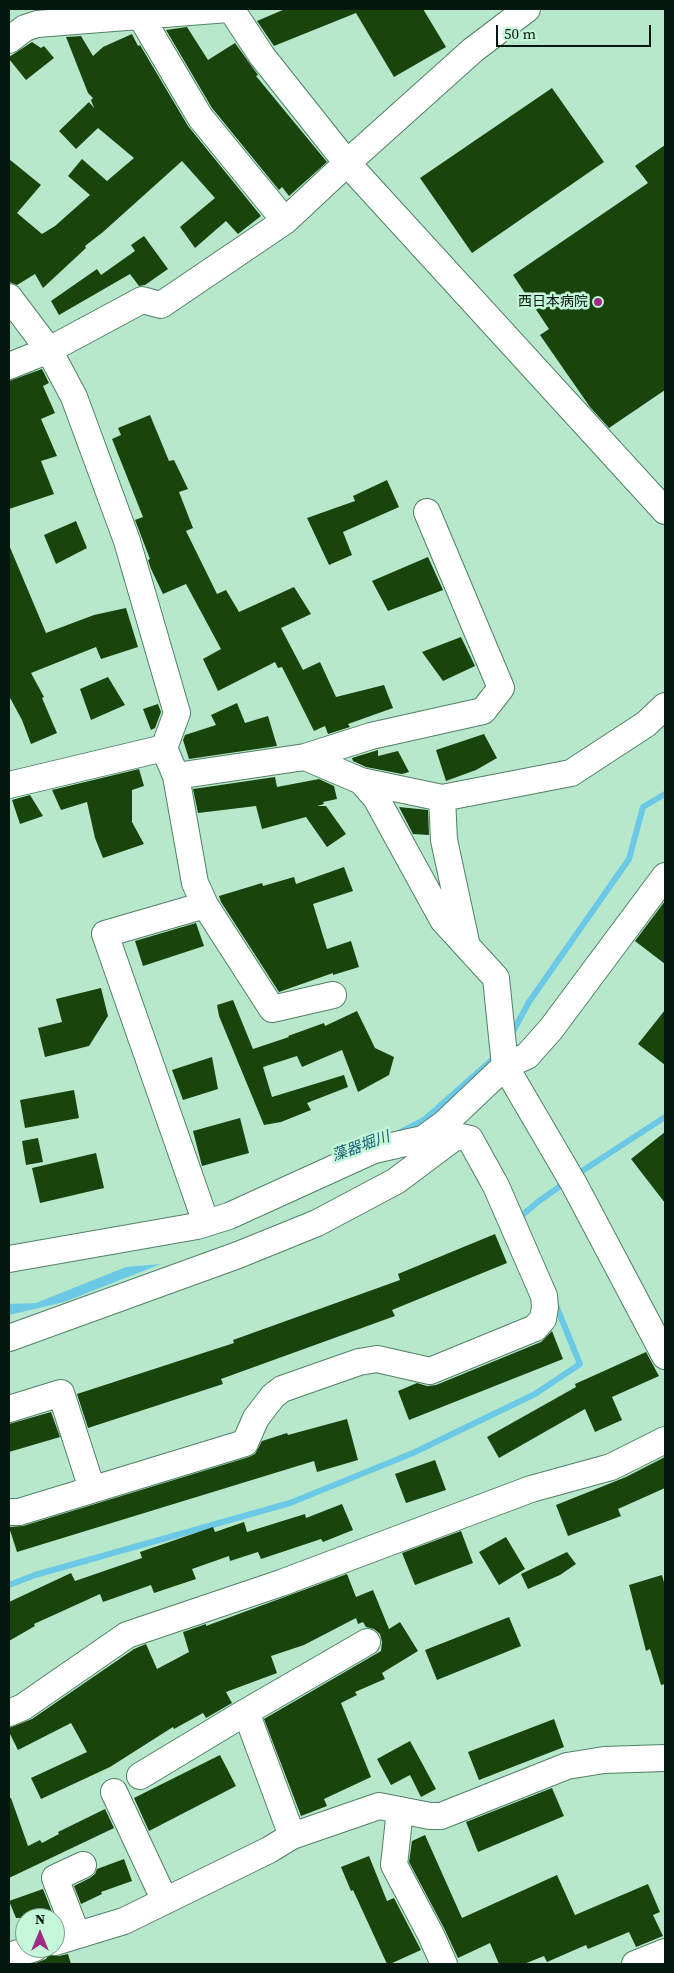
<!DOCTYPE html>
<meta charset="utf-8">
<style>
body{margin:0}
#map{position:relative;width:674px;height:1973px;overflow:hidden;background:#b7e8cc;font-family:"Source Serif 4",serif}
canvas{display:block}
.frame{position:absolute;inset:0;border:10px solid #05180f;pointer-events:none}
.north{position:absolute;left:15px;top:1908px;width:50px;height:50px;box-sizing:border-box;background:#c4f6d9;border:1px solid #789d88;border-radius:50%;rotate:0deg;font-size:14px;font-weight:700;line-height:20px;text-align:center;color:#05180f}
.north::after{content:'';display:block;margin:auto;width:18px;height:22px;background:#a12b83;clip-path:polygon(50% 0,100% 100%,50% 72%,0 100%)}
.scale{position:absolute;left:496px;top:25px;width:155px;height:22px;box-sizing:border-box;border:2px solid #05180f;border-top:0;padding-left:6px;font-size:15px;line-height:18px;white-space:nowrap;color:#05180f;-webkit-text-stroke:4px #c4f6d9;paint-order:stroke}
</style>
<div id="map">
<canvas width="674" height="1973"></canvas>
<div class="frame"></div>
<div class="north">N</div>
<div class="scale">50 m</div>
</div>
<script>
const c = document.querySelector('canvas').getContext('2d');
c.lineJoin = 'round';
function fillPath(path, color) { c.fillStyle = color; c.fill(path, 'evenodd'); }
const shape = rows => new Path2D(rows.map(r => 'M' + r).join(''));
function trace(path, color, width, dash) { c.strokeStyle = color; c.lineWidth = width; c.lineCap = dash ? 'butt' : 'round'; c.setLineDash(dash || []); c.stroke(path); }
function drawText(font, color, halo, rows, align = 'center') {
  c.font = font + ' "Source Serif 4","Noto Sans JP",serif'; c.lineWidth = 5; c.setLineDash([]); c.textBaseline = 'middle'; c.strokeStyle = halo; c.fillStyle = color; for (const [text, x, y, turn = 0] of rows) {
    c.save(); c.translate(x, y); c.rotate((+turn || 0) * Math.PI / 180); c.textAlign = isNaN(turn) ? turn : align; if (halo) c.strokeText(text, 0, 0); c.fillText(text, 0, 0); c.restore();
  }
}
const water = shape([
 [161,1264,64,1302,9,1315,9,1304,36,1303,126,1267]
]);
const stream = shape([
 [511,1035,529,1002,629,859,643,807,665,794],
 [399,1133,424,1120,494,1058],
 [576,1175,665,1117],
 [522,1222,520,1217,539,1201,566,1182],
 [9,1585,35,1575,290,1503,413,1453,535,1394,580,1364,555,1303]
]);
const building = shape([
 [285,9,423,9,446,47,394,77,356,13,274,46,257,21],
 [187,27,208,60,235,43,258,75,256,76,327,162,289,196,282,187,279,190,212,108,166,30],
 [132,34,138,46,140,45,188,126,261,216,238,234,226,221,195,248,180,227,215,198,182,161,103,232,85,246,86,248,43,288,35,274,17,285,9,282,9,159,41,185,17,213,42,234,55,226,90,195,68,176,82,159,107,181,134,158,98,128,76,149,59,131,89,102,94,108,91,100,93,98,88,93,66,37,81,36,93,56,103,47],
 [32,42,41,48,44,46,54,58,26,80,9,59,9,57],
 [552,88,604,162,472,253,420,178],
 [665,145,665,390,609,428,590,407,540,335,549,329,513,275,648,183,635,166],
 [144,236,168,269,145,285,139,286,130,274,59,315,51,301,97,269,101,275,135,251,131,245],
 [42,369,49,383,43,386,55,413,41,419,57,456,41,461,54,494,9,509,9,381],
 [150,415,169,461,174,460,188,489,179,492,193,528,186,531,217,594,226,590,239,612,294,587,311,614,281,628,303,670,320,662,336,697,384,685,393,708,348,724,350,727,328,734,325,726,314,731,282,667,278,668,275,662,218,691,203,659,221,649,186,584,163,594,151,569,148,560,150,559,135,520,143,517,112,439,121,435,118,428],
 [387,480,399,507,343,532,352,555,329,565,307,518,355,501,353,496],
 [76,521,87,548,56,564,44,535],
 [9,545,46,633,94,615,126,608,138,647,101,659,96,647,31,673,44,697,42,698,57,733,31,744,22,720,9,696],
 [428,557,443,590,388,611,372,581],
 [461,637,475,666,443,681,422,652],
 [108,677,125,705,91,720,80,689],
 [237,703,245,723,268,716,277,746,189,759,183,740,185,735,216,725,211,715],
 [158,704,161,712,155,728,151,730,143,709],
 [484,734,497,758,476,770,446,781,436,750],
 [378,750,378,756,398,751,409,772,402,774,366,767,353,761,352,758],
 [139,769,144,786,132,790,132,822,144,844,103,858,95,838,87,802,61,810,52,790],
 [275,777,277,787,319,779,334,786,337,799,323,802,324,804,317,806,326,806,346,834,327,847,306,817,262,829,256,806,198,813,193,789],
 [30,795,43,816,20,824,12,800],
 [399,807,428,810,429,835,413,834],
 [344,867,353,891,313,904,327,949,351,941,359,967,333,975,333,973,279,992,221,902,219,896,262,883,263,886,294,877,296,884],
 [665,901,665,964,635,941],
 [196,923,204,946,143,966,135,941],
 [101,988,108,1016,89,1046,45,1057,38,1028,62,1022,56,999],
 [233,1000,253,1049,289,1037,288,1036,324,1023,325,1026,357,1011,375,1048,394,1057,389,1075,358,1092,342,1050,302,1067,297,1056,263,1067,272,1097,344,1075,348,1087,307,1103,311,1110,281,1122,264,1125,219,1016,217,1005],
 [665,1010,665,1065,638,1044],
 [212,1057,218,1089,183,1100,172,1070],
 [74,1090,79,1118,25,1128,20,1100],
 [240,1118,249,1153,202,1166,193,1131],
 [665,1132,665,1203,631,1159],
 [38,1138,43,1162,26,1165,22,1141],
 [96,1153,104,1188,40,1203,32,1168],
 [495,1234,507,1263,392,1310,395,1316,221,1379,223,1384,88,1428,77,1394,234,1343,233,1340,400,1280,398,1274],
 [552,1331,563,1359,409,1420,398,1391,417,1383,427,1386,436,1385,541,1342],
 [646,1352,659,1376,612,1397,622,1420,595,1432,585,1409,499,1458,487,1437,576,1387,575,1384],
 [51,1412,60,1437,9,1452,9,1424],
 [347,1419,358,1460,317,1472,314,1461,17,1552,9,1527,23,1526,249,1457,255,1454,262,1441,287,1433,288,1435],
 [665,1457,665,1488,618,1509,621,1516,568,1536,556,1505,626,1477],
 [435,1460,446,1490,406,1503,395,1474],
 [342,1504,353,1530,323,1542,321,1539,261,1559,258,1552,230,1561,229,1556,192,1569,196,1579,154,1593,151,1585,103,1602,100,1594,34,1624,35,1626,9,1641,9,1602,71,1573,75,1581,142,1558,140,1552,213,1527,215,1532,244,1522,247,1532,305,1514,306,1518],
 [461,1531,473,1563,415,1585,402,1553],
 [506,1537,525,1569,499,1585,479,1552],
 [567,1552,576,1564,560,1575,528,1589,521,1574],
 [347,1574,356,1597,373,1590,389,1629,400,1622,418,1651,382,1673,385,1679,355,1692,357,1695,341,1703,371,1777,324,1799,327,1806,301,1816,264,1719,381,1651,382,1642,380,1634,374,1629,366,1627,363,1622,358,1624,356,1618,304,1645,271,1656,277,1673,226,1692,232,1703,206,1718,203,1713,174,1729,173,1727,110,1767,41,1799,31,1778,87,1752,71,1723,18,1750,9,1732,9,1728,32,1719,134,1649,146,1644,157,1669,189,1652,183,1632,206,1624,206,1626],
 [662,1575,665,1586,665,1684,661,1685,650,1649,646,1651,629,1585],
 [509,1617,521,1646,437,1680,425,1650],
 [554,1719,564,1747,479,1780,468,1752],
 [410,1741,436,1789,421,1797,410,1775,391,1785,377,1759],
 [220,1755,236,1786,149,1831,134,1798],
 [552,1788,564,1816,478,1852,466,1822],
 [9,1798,11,1798,28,1846,40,1840,42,1843,59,1834,58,1832,105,1809,114,1828,9,1878],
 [425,1835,462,1918,557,1875,575,1915,648,1884,660,1912,653,1915,663,1936,636,1947,629,1932,588,1949,586,1945,547,1962,544,1956,524,1964,499,1964,490,1943,458,1958,444,1928,409,1862,412,1841],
 [369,1856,387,1901,394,1898,421,1950,390,1964,387,1964,353,1890,351,1891,341,1867],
 [124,1859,132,1881,101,1892,102,1894,81,1904,74,1886,90,1878,95,1874,97,1869],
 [43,1889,54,1917,16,1918,9,1901],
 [68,1954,71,1964,33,1964,46,1959,48,1955,59,1956]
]);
const minor = shape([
 [231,9,262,56,347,163,473,50,527,9],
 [141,17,200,117,285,221],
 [9,40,25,28,37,24,228,9],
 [9,297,49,350,74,397,127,541,177,713,164,748,176,776,305,757,361,781,376,798,443,920,496,978,505,1066,574,1184,665,1356],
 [9,366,49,350,142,300,161,305,285,221,347,163,665,511],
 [305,757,371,736,483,711,501,688,427,512],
 [176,776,195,883,205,905,272,1009,333,995],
 [361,781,442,798,571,773,646,724,665,706],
 [9,785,164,748],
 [442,798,444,840,466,942],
 [205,905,105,934,206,1223],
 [9,1259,197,1226,229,1216,374,1150,423,1139,445,1123],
 [9,1338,238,1255,317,1223,396,1181,456,1136,445,1123,505,1066,527,1056,551,1029,665,876],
 [9,1409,61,1393,92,1489],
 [9,1512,19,1512,245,1443,256,1418,273,1396,282,1389,359,1362,377,1359,430,1371,535,1328,543,1319,545,1307,544,1296,496,1186,470,1139,456,1136],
 [9,1713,23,1707,127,1635,281,1583,531,1489,611,1467,665,1440],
 [140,1776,246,1712],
 [114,1792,165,1901],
 [400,1810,394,1865,431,1935,444,1964],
 [292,1836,246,1712,367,1642],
 [77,1935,55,1878,83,1865],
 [55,1942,124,1921,269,1850,292,1836,379,1806,430,1816,441,1816,567,1766,604,1760,665,1758],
 [9,1956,35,1948],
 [635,1964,665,1952]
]);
const markers = [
 [598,302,5,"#a12b83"]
];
const poiNames = [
 ["西日本病院",588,302]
];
const waterNames = [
 ["藻器堀川",361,1147,-20]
];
fillPath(water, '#6cc9e6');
trace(stream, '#6cc9e6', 6);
fillPath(building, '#19450d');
trace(minor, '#518067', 28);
trace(minor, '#fff', 26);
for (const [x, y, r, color] of markers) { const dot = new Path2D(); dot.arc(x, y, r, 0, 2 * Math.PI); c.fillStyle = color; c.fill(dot); trace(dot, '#c4f6d9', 2); }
drawText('14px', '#05180f', '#c4f6d9', poiNames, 'right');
drawText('italic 15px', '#166175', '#c4f6d9', waterNames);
</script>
